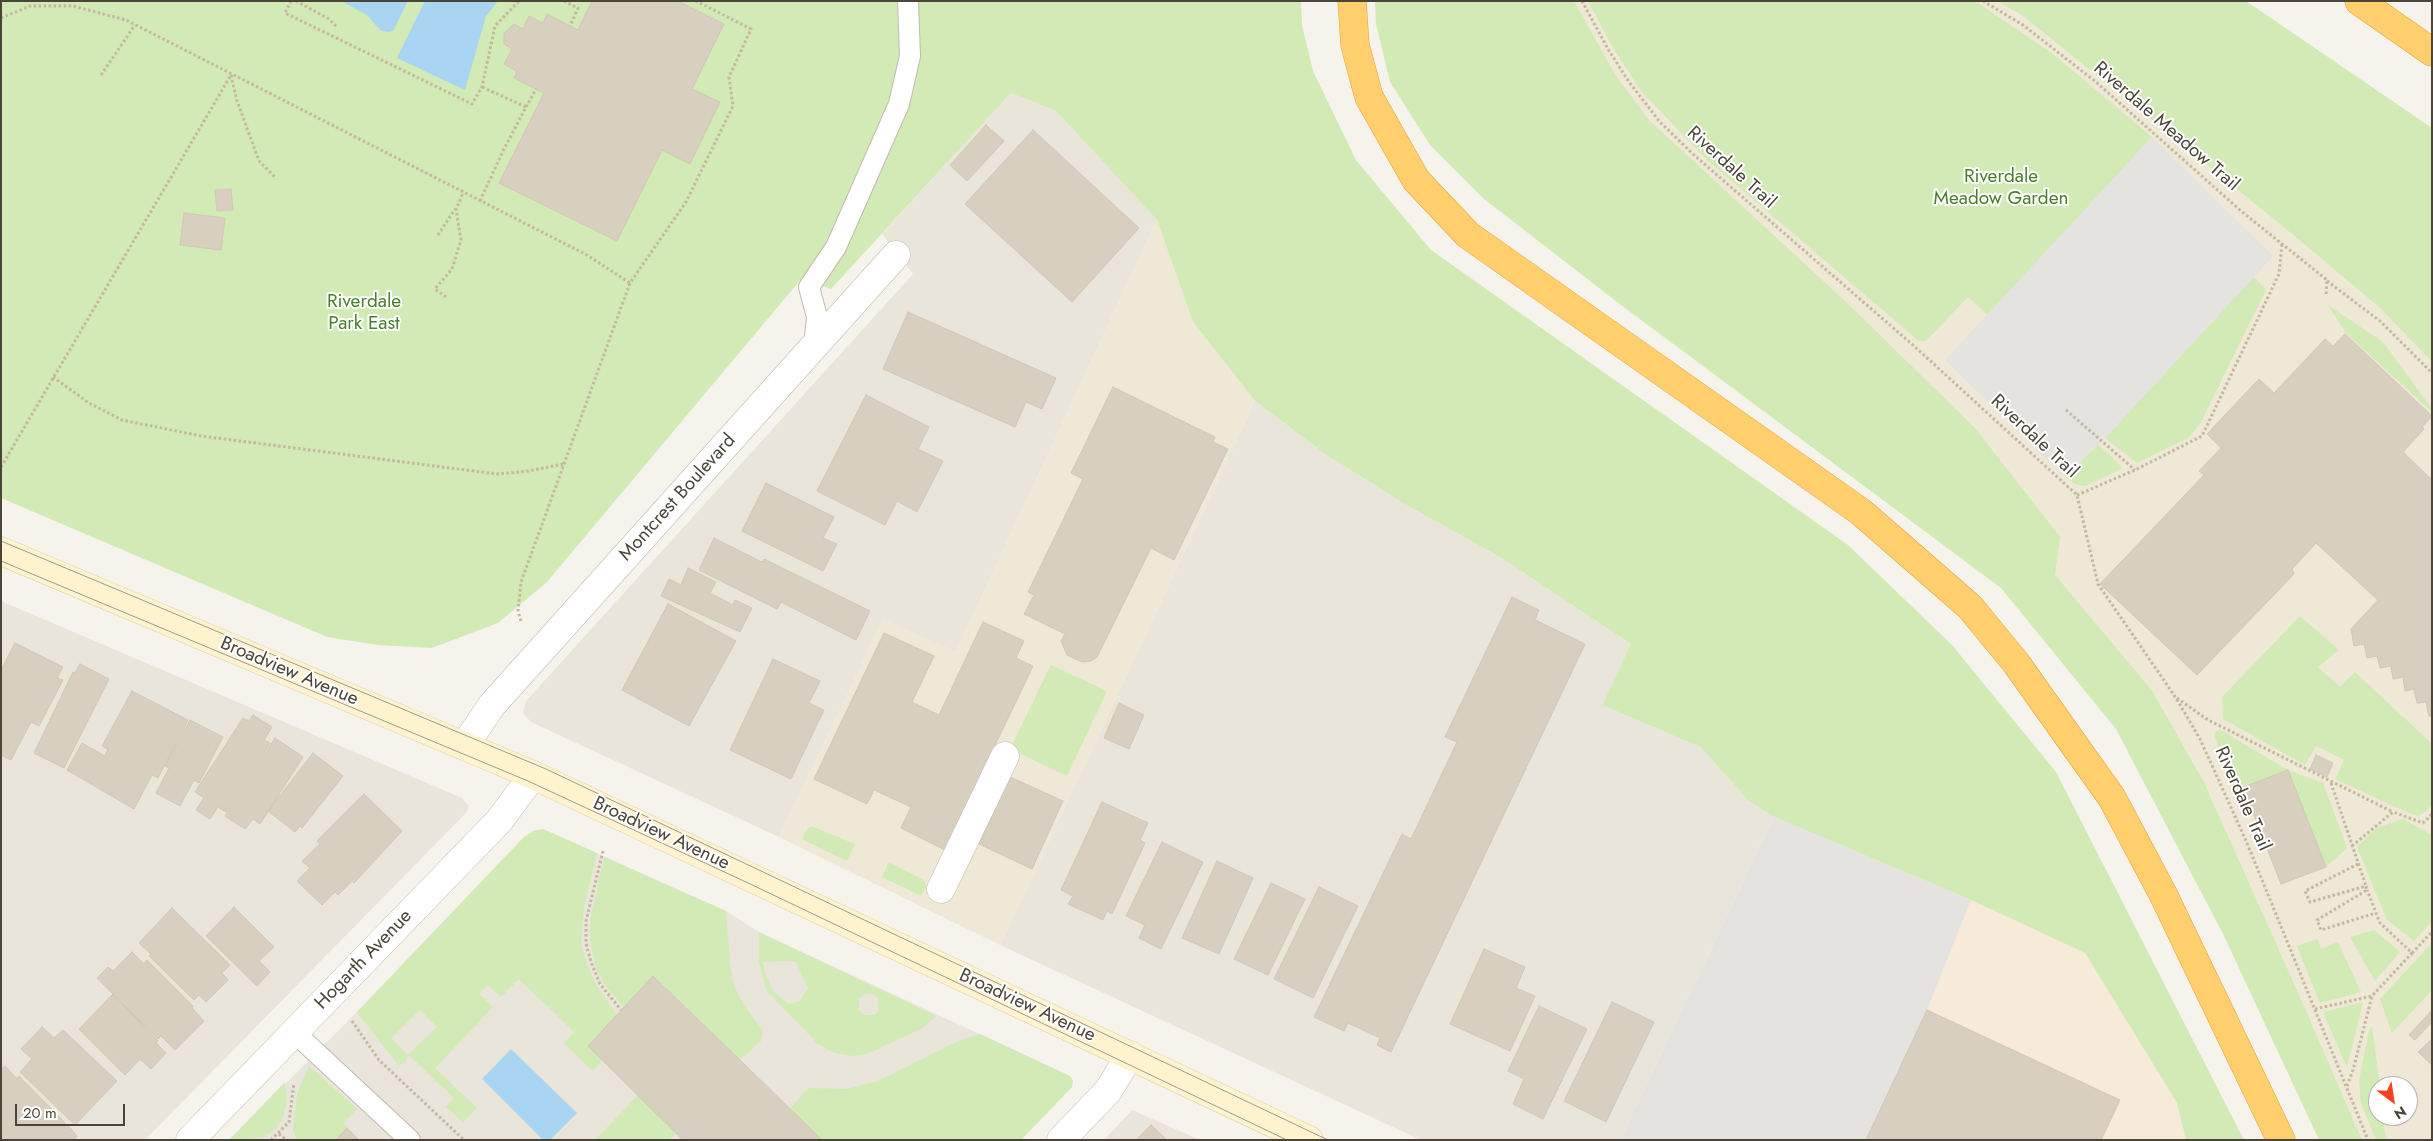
<!DOCTYPE html>
<style>
body{margin:0}
#map{position:relative;width:2433px;height:1141px;overflow:hidden;background:#f6f3ec;font-family:Jost,sans-serif}
canvas{display:block}
.frame{position:absolute;inset:0;border:2px solid #4b4439;pointer-events:none}
.north{position:absolute;left:2368px;top:1076px;width:50px;height:50px;box-sizing:border-box;background:#fff;border:1px solid #b7b4b0;border-radius:50%;rotate:149deg;font-size:14px;font-weight:700;line-height:20px;text-align:center;color:#4b4439}
.north::after{content:'';display:block;margin:auto;width:18px;height:22px;background:#fc3f1d;clip-path:polygon(50% 0,100% 100%,50% 72%,0 100%)}
.scale{position:absolute;left:15px;top:1104px;width:110px;height:22px;box-sizing:border-box;border:2px solid #4b4439;border-top:0;padding-left:6px;font-size:15px;line-height:18px;white-space:nowrap;color:#4b4439;-webkit-text-stroke:4px #fff;paint-order:stroke}
</style>
<div id="map">
<canvas width="2433" height="1141"></canvas>
<div class="frame"></div>
<div class="north">N</div>
<div class="scale">20 m</div>
</div>
<script>
const c = document.querySelector('canvas').getContext('2d');
c.lineJoin = 'round';
function fillPath(path, color) { c.fillStyle = color; c.fill(path, 'evenodd'); }
const shape = rows => new Path2D(rows.map(r => 'M' + r).join(''));
function trace(path, color, width, dash) { c.strokeStyle = color; c.lineWidth = width; c.lineCap = dash ? 'butt' : 'round'; c.setLineDash(dash || []); c.stroke(path); }
function drawText(font, color, halo, rows, align = 'center') {
  c.font = font + ' Jost,sans-serif'; c.lineWidth = 4; c.setLineDash([]); c.textBaseline = 'middle'; c.strokeStyle = halo; c.fillStyle = color; for (const [text, x, y, turn = 0] of rows) {
    c.save(); c.translate(x, y); c.rotate((+turn || 0) * Math.PI / 180); c.textAlign = isNaN(turn) ? turn : align; if (halo) c.strokeText(text, 0, 0); c.fillText(text, 0, 0); c.restore();
  }
}
const residential = shape([
 [1011,93,1056,111,1157,220,956,652,883,620,779,837,531,722,523,713,526,701,913,274,882,234],
 [1255,401,1325,454,1403,503,1500,557,1631,644,1602,705,1700,747,1749,801,1774,817,1620,1140,1421,1140,1000,945],
 [1,601,462,798,469,806,466,813,145,1140,1,1140],
 [543,829,726,911,759,932,1070,1076,1073,1081,1072,1087,1021,1140,229,1140,357,1012,524,837,533,831],
 [1132,1110,1200,1140,1104,1140]
]);
const commercial = shape([
 [1774,817,1971,900,2085,953,2177,1103,2186,1140,1620,1140]
]);
const education = shape([
 [1457,1,1997,1,2023,16,2292,234,2380,308,2432,362,2432,1140,2362,1140,2301,999,2204,782,2153,692],
 [2378,1086,2408,1086,2408,1116,2378,1116],
 [1157,220,1193,322,1255,401,1000,945,779,837,883,619,956,652]
]);
const green = shape([
 [1,1,1301,1,1302,25,1313,71,1356,160,1431,250,1848,545,1952,645,2056,772,2244,1140,2186,1140,2177,1103,2085,953,1971,900,1774,817,1749,801,1700,747,1602,705,1631,644,1500,557,1403,503,1325,454,1255,401,1193,322,1157,220,1056,111,1011,93,831,289,802,278,547,582,498,623,432,648,378,645,327,637,1,498],
 [1375,1,1574,1,1616,76,1649,120,1847,303,1975,428,2060,537,2055,575,2153,692,2204,782,2301,999,2362,1140,2319,1140,2224,936,2116,729,2001,588,1621,305,1484,199,1430,145,1390,82,1376,24],
 [1588,1,1975,1,2053,54,2152,137,1988,315,1968,297,1926,341,1919,341,1706,159,1641,91,1613,48],
 [1997,1,2246,1,2432,128,2432,362,2380,308,2292,234,2023,16],
 [2254,277,2266,290,2200,424,2188,438,2137,463,2105,438],
 [2328,305,2383,342,2432,409,2430,410,2346,333],
 [2098,444,2123,468,2086,486,2077,485,2065,477],
 [2300,616,2339,650,2318,667,2340,687,2355,672,2432,744,2432,805,2426,811,2418,816,2404,811,2335,779,2344,760,2316,746,2305,765,2223,719,2222,697],
 [1051,665,1107,691,1067,776,1010,749],
 [2219,729,2288,770,2323,783,2347,848,2326,867,2288,770,2233,789,2214,734],
 [2403,819,2432,835,2432,921,2414,941,2387,920,2357,847,2377,828],
 [811,826,855,844,847,861,802,839,807,829],
 [543,829,597,853,584,907,581,943,587,965,597,986,617,1015,588,1046,603,1060,593,1071,564,1043,574,1032,519,979,501,997,488,985,479,994,493,1007,435,1068,477,1108,463,1122,446,1107,454,1098,409,1055,405,1063,398,1065,357,1012,524,837,533,831],
 [420,1010,437,1027,408,1055,391,1038],
 [604,857,726,911,730,963,734,986,744,1005,763,1031,761,1041,740,1060,654,976,624,1007,608,989,597,971,590,941,590,922],
 [889,862,925,881,926,886,921,896,882,877],
 [2374,930,2400,952,2375,981,2350,937],
 [759,932,936,1016,923,1028,867,1054,851,1056,834,1053,817,1043,766,990,759,963],
 [795,961,808,988,800,1001,788,1004,773,991,765,973,763,962],
 [865,994,872,994,878,998,879,1009,875,1015,864,1015,859,1010,859,999],
 [2318,939,2321,949,2338,942,2361,992,2320,1003,2297,946],
 [2432,943,2432,990,2392,1033,2380,999],
 [2363,1002,2347,1067,2323,1012],
 [2372,1026,2380,1086,2378,1086,2378,1116,2382,1116,2387,1140,2376,1140,2361,1103,2359,1081,2369,1030],
 [980,1034,1070,1076,1073,1081,1072,1087,1021,1140,822,1140,790,1109,808,1088,847,1089,878,1081,958,1041],
 [309,1066,357,1109,344,1123,347,1128,335,1140,297,1140,293,1130,297,1094],
 [285,1082,287,1100,283,1117,275,1130,262,1138,229,1140],
 [638,1095,676,1133,669,1140,595,1140]
]);
const parking = shape([
 [2152,137,2273,256,2105,438,2065,477,1945,360],
 [1774,817,1971,900,1927,1010,1866,1140,1620,1140]
]);
const water = shape([
 [341,1,408,1,393,31,387,32,380,30,367,15],
 [425,1,498,1,486,16,465,90,397,58],
 [511,1049,577,1113,550,1140,543,1140,482,1079]
]);
const building = shape([
 [592,1,678,1,724,24,692,89,720,102,690,164,662,150,617,241,499,183,544,93,514,78,517,71,504,64,512,49,504,44,504,33,514,24,523,29,529,16,543,23,547,14,578,30,592,1],
 [986,125,1004,141,967,181,950,165,986,125],
 [1033,130,1139,228,1072,302,965,204,1033,130],
 [231,189,233,210,217,211,215,190,231,189],
 [184,213,225,218,221,250,180,245,184,213],
 [908,312,1056,378,1042,409,1026,402,1015,427,883,369,908,312],
 [2345,334,2432,416,2422,427,2424,429,2403,452,2432,480,2432,716,2429,716,2426,702,2417,703,2414,689,2405,691,2403,677,2393,679,2391,666,2380,668,2377,656,2367,658,2364,644,2354,646,2351,629,2378,600,2316,543,2292,569,2294,574,2197,675,2100,584,2204,475,2199,471,2221,448,2207,434,2259,379,2274,393,2325,339,2333,346,2345,334],
 [1113,387,1215,437,1213,442,1228,449,1174,560,1151,548,1097,657,1091,661,1082,662,1067,655,1061,641,1065,634,1024,614,1034,595,1028,592,1083,479,1071,473,1113,387],
 [866,395,929,427,918,449,943,461,917,512,897,501,885,525,817,491,866,395],
 [766,483,834,517,823,538,837,544,823,571,742,531,766,483],
 [714,538,762,562,764,559,870,611,856,640,781,602,777,609,699,570,714,538],
 [688,568,716,582,710,593,733,605,735,600,752,608,740,632,661,596,669,579,681,585,688,568],
 [1512,597,1539,610,1535,620,1585,644,1391,1052,1377,1045,1380,1038,1348,1023,1344,1031,1314,1017,1402,834,1411,839,1457,742,1445,737,1512,597],
 [668,604,736,641,689,726,622,690,668,604],
 [983,622,1024,641,1016,658,1033,666,945,850,901,828,911,807,874,790,867,804,814,779,884,633,934,656,912,702,939,715,983,622],
 [15,643,63,667,57,678,63,680,39,726,31,722,11,760,1,755,1,670,15,643],
 [773,659,820,681,809,703,824,710,791,779,730,750,773,659],
 [80,664,109,679,64,768,34,753,73,672,75,673,80,664],
 [132,691,188,720,158,778,152,775,134,809,67,770,82,743,105,756,108,749,102,746,132,691],
 [1119,703,1144,715,1129,749,1104,738,1119,703],
 [253,715,272,727,264,740,270,743,226,812,218,807,210,819,196,810,204,798,195,792,243,718,249,721,253,715],
 [190,720,223,737,199,783,194,780,180,806,156,793,169,768,165,766,190,720],
 [275,738,303,757,260,824,253,819,245,829,225,816,275,738],
 [313,753,343,776,302,828,300,826,295,832,268,811,313,753],
 [2316,755,2333,763,2327,777,2310,769,2316,755],
 [2288,770,2326,867,2281,884,2243,787,2288,770],
 [1010,777,1063,801,1032,869,979,844,1010,777],
 [364,794,402,831,354,883,352,881,338,895,335,892,322,905,297,881,310,868,302,861,320,844,317,841,364,794],
 [1102,802,1148,823,1140,840,1145,843,1112,914,1107,911,1103,920,1068,904,1073,896,1061,890,1102,802],
 [1162,842,1203,862,1161,949,1139,938,1145,925,1126,916,1162,842],
 [1217,861,1253,878,1219,954,1182,938,1217,861],
 [1271,883,1305,899,1268,975,1234,959,1271,883],
 [1319,887,1358,906,1313,998,1274,979,1319,887],
 [234,907,274,947,259,961,270,972,257,986,206,936,234,907],
 [172,908,230,965,222,973,228,980,206,1002,199,995,194,1000,149,956,151,954,139,943,172,908],
 [1484,949,1525,967,1516,988,1535,996,1510,1051,1450,1024,1484,949],
 [132,952,144,964,147,960,193,1006,192,1008,204,1021,175,1050,161,1036,158,1039,97,978,108,967,113,971,132,952],
 [653,976,740,1060,822,1140,683,1140,588,1046,653,976],
 [113,994,158,1041,156,1043,166,1053,151,1069,140,1059,125,1075,79,1029,113,994],
 [1612,1002,1654,1022,1606,1122,1564,1101,1612,1002],
 [1539,1006,1587,1029,1543,1119,1513,1104,1524,1079,1508,1071,1539,1006],
 [1927,1010,2120,1100,2101,1140,1866,1140,1927,1010],
 [2432,1010,2432,1022,2415,1040,2409,1035,2432,1010],
 [42,1027,54,1038,63,1030,117,1081,75,1125,20,1072,32,1059,21,1049,42,1027],
 [2432,1039,2432,1065,2418,1052,2432,1039],
 [5,1066,17,1079,19,1076,71,1129,77,1136,73,1140,1,1140,1,1070,5,1066],
 [1151,1125,1167,1140,1136,1140,1151,1125],
 [347,1128,359,1140,335,1140,347,1128]
]);
const path = shape([
 [291,1,285,13,472,104,482,87,495,26,519,1],
 [296,1,329,19,337,27],
 [564,1,578,8,570,26],
 [1582,1,1608,49,1629,82,1660,122,1694,155,1914,346,2077,495,2098,584,2176,698,2200,739,2247,843,2368,1140],
 [1983,1,2023,25,2096,82,2241,211,2327,280,2326,296],
 [1,18,30,6,73,6,126,20,587,255,630,283],
 [101,75,135,25],
 [231,75,237,101,259,161,275,177],
 [526,107,536,89],
 [480,201,503,151,526,107,482,87],
 [438,235,455,209],
 [2327,281,2380,321,2432,373],
 [446,297,435,289,452,269,461,240,456,209,463,193],
 [53,377,89,403,122,420,201,436,497,474,529,471,563,464],
 [2066,410,2135,470],
 [1,467,231,75],
 [2077,495,2135,470,2202,436,2279,274,2282,244],
 [521,621,518,611,521,582,630,283,686,202,733,106,729,77,751,29,696,1],
 [2177,698,2208,720,2393,812],
 [2331,783,2366,886],
 [2352,846,2393,812,2423,823,2432,814],
 [603,851,586,921,586,943,591,962,600,984,621,1010],
 [2358,864,2305,891,2310,902,2366,886,2367,890,2317,920,2321,930,2376,913],
 [2412,953,2432,932],
 [2315,1009,2372,996],
 [352,1021,379,1060,464,1140],
 [2347,1086,2353,1070,2372,996,2412,953,2380,923,2367,890],
 [279,1134,286,1140],
 [271,1140,289,1122,294,1083]
]);
const service = shape([
 [814,346,817,317,809,287,836,247,899,104,910,56,908,1],
 [294,1032,410,1140]
]);
const pedestrian = shape([
 [941,889,1005,756]
]);
const minor = shape([
 [465,745,492,705,896,255],
 [190,1140,499,821,533,775],
 [1061,1140,1108,1091,1130,1055]
]);
const secondary = shape([
 [1,551,533,775,1309,1140]
]);
const motorway = shape([
 [1352,1,1355,45,1369,97,1416,180,1468,235,1861,512,1970,607,2016,663,2112,798,2163,894,2281,1140],
 [2359,1,2432,52]
]);
const tram = shape([
 [1,541,546,769,1328,1140],
 [1,561,528,781,746,882,1287,1140]
]);
const streetNames = [
 ["Riverdale Meadow Trail",2166,127,41],
 ["Riverdale Trail",1731,168,42],
 ["Riverdale Trail",2034,437,43],
 ["Montcrest Boulevard",678,498,-48],
 ["Broadview Avenue",289,672,23],
 ["Riverdale Trail",2242,799,66],
 ["Broadview Avenue",661,834,25],
 ["Hogarth Avenue",364,960,-46],
 ["Broadview Avenue",1027,1006,25]
];
const parkNames = [
 ["Riverdale",2001,177],
 ["Meadow Garden",2001,199],
 ["Riverdale",364,302],
 ["Park East",364,324]
];
fillPath(residential, '#eae5da');
fillPath(commercial, '#f7ead8');
fillPath(education, '#efe8d6');
fillPath(green, '#d2eab5');
fillPath(parking, '#e5e3e0');
fillPath(water, '#a9d4f2');
fillPath(building, '#d8cfc1');
trace(building, '#d3c7b4', 1);
trace(service, '#c2bbae', 22);
trace(pedestrian, '#c2bbae', 29);
trace(minor, '#c2bbae', 29);
trace(secondary, '#d6c79b', 29);
trace(motorway, '#e0a43c', 29);
trace(path, '#c4b79f', 3, [2.5, 2.5]);
trace(service, '#fff', 20);
trace(pedestrian, '#fff', 28);
trace(minor, '#fff', 28);
trace(secondary, '#fff3cd', 28);
trace(motorway, '#ffcf6e', 28);
trace(tram, '#9a9a9a', 1);
drawText('19px', '#4b4439', '#fff', streetNames);
drawText('19px', '#4a7f2a', '#fff', parkNames);
</script>
